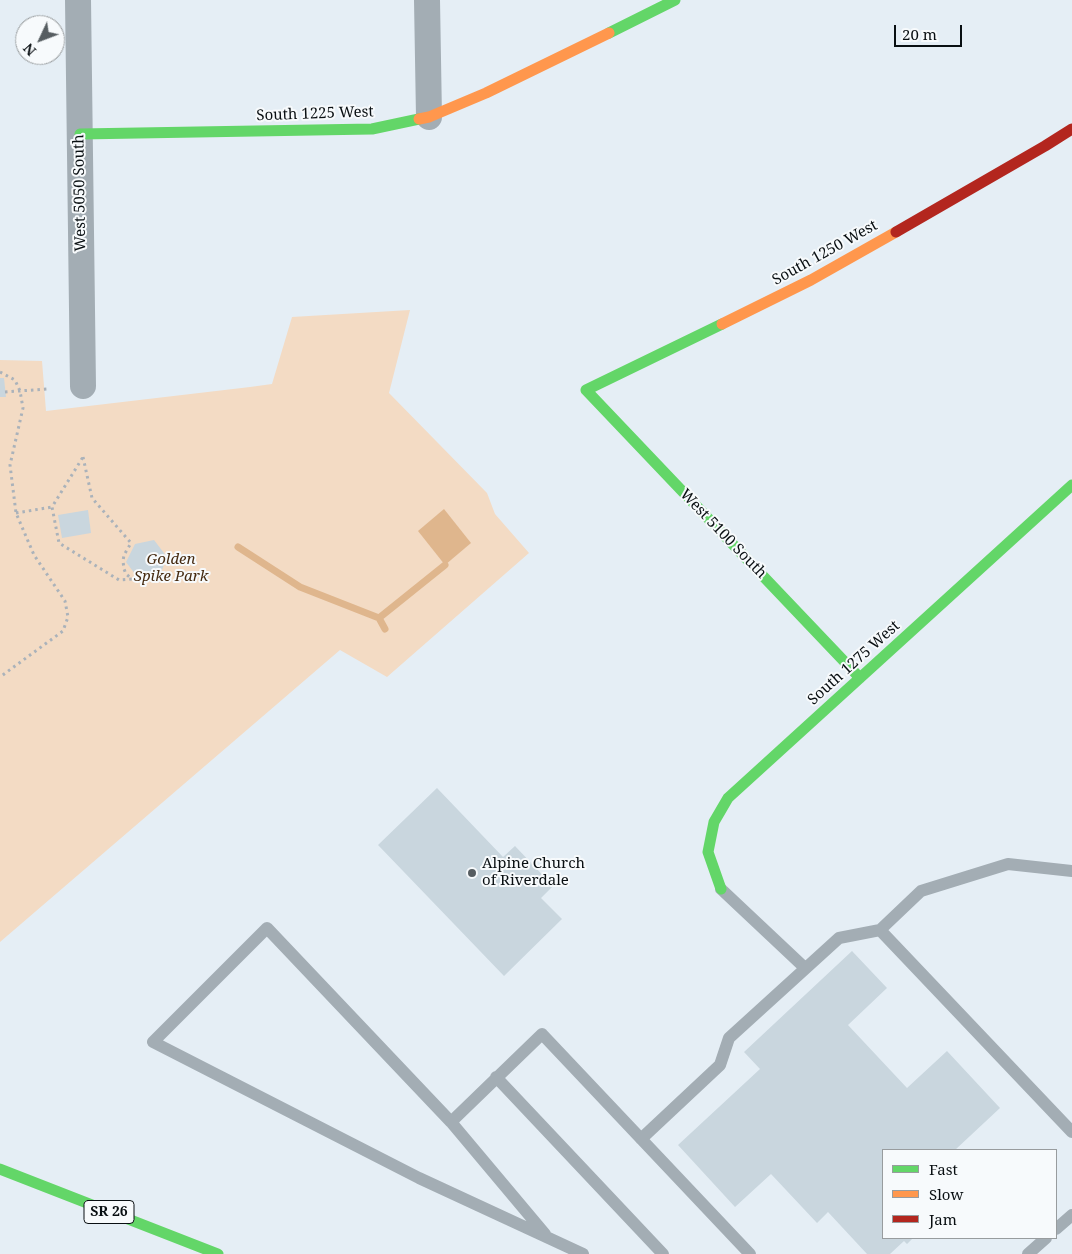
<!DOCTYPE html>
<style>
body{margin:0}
#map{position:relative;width:1072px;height:1254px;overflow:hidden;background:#e5eef5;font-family:"Noto Serif",serif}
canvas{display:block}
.legend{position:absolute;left:882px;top:1149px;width:175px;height:90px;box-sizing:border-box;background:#f7fafc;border:1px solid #989c9e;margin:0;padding:6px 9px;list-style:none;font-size:15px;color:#090f12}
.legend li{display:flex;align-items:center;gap:10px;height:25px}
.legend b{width:25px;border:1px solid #989c9e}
.north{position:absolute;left:15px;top:15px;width:50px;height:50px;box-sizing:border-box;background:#f7fafc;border:1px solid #989c9e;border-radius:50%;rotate:227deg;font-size:14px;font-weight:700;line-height:20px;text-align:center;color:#090f12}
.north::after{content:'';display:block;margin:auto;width:18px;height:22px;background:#565d61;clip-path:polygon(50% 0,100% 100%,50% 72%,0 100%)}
.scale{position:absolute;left:894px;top:25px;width:68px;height:22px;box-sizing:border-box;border:2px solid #090f12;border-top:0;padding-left:6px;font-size:15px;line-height:18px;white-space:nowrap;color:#090f12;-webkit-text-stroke:4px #f7fafc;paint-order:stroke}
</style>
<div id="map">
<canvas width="1072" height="1254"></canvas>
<ul class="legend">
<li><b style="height:6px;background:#63d668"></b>Fast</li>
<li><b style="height:6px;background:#ff974d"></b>Slow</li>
<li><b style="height:6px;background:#b3261e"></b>Jam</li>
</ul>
<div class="north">N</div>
<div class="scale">20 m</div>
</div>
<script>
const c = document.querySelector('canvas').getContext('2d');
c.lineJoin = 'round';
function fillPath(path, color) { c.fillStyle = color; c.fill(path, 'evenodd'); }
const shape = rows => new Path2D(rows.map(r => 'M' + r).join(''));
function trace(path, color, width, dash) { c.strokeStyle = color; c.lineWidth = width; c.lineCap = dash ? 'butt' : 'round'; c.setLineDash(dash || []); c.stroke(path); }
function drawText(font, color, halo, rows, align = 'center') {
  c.font = font + ' "Noto Serif",serif'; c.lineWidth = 4; c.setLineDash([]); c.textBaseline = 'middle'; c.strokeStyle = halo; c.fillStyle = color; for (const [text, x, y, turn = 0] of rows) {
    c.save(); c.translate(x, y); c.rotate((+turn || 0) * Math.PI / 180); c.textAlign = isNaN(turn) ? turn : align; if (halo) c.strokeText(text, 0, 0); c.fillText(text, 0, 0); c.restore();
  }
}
const green = shape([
 [410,310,389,393,487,493,495,514,529,553,387,677,340,650,0,942,0,360,42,361,46,411,250,387,272,384,292,317]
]);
const water = shape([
 [444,509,471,543,445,565,418,531]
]);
const stream = shape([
 [238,547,300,587,379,618,385,629],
 [379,618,445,565]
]);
const building = shape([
 [0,378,4,378,6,397,0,397],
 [88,510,91,533,62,538,58,515],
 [154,540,167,557,160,575,138,578,126,562,135,544],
 [437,788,503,857,515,846,553,886,541,898,562,919,504,976,378,845],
 [852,951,887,988,848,1025,907,1088,947,1051,1000,1108,955,1150,883,1150,883,1238,913,1238,907,1244,904,1241,890,1254,867,1254,828,1212,817,1223,771,1174,735,1207,678,1145,760,1069,744,1052]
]);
const path = shape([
 [0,372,15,380,20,391,23,408,10,465,16,513,34,555,65,601,68,617,63,631,0,677],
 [5,392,47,389],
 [83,457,92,498,131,543,124,555,123,561,124,569,126,574,132,579,119,580,59,543,52,507,83,457],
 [16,513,52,507]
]);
const lane = shape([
 [721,889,805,968],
 [880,930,1072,1132],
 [496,1077,663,1254],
 [451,1122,545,1234],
 [641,1139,720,1065,729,1038,839,938,880,930,921,891,1008,864,1072,871],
 [1056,1229,1072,1215],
 [583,1254,419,1178,153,1042,267,928,451,1122,542,1034,750,1254],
 [1028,1254,1046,1238]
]);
const street = shape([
 [78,0,83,386],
 [427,0,429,117]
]);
const fast = shape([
 [609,33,675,0],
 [80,134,372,129,419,119],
 [722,324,586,390,860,678],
 [721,889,708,852,714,822,728,798,1072,485],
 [0,1169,218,1254]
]);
const slow = shape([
 [419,119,429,117,486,93,609,33],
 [722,324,811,280,896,232]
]);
const jam = shape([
 [896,232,1045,146,1072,129]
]);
const markers = [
 [472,873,5,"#565d61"]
];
const shields = [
 [109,1212,50]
];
const shieldNames = [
 ["SR 26",109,1212]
];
const streetNames = [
 ["South 1225 West",315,114,-2],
 ["West 5050 South",80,193,-91],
 ["South 1250 West",825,253,-29],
 ["West 5100 South",723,534,46],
 ["South 1275 West",854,663,-42]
];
const parkNames = [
 ["Golden",171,560],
 ["Spike Park",171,577]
];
const poiNames = [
 ["Alpine Church",482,864],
 ["of Riverdale",482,881]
];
fillPath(green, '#f3dbc4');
fillPath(water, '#dfb68d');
trace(stream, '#dfb68d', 7);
fillPath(building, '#c9d6de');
trace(path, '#aab2ba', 3, [2.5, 4]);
trace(lane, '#a3adb4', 12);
trace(street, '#a3adb4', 26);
trace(fast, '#63d668', 11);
trace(slow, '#ff974d', 11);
trace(jam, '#b3261e', 11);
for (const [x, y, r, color] of markers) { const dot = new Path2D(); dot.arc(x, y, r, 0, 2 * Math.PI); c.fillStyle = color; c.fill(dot); trace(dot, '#f7fafc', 2); }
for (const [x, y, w] of shields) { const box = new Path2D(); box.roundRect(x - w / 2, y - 11.5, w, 23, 4); c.fillStyle = '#f7fafc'; c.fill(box); trace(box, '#090f12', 1); }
drawText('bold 14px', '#090f12', null, shieldNames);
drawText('15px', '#090f12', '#f7fafc', streetNames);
drawText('italic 15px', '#462b11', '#f7fafc', parkNames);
drawText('15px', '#090f12', '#f7fafc', poiNames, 'left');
</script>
